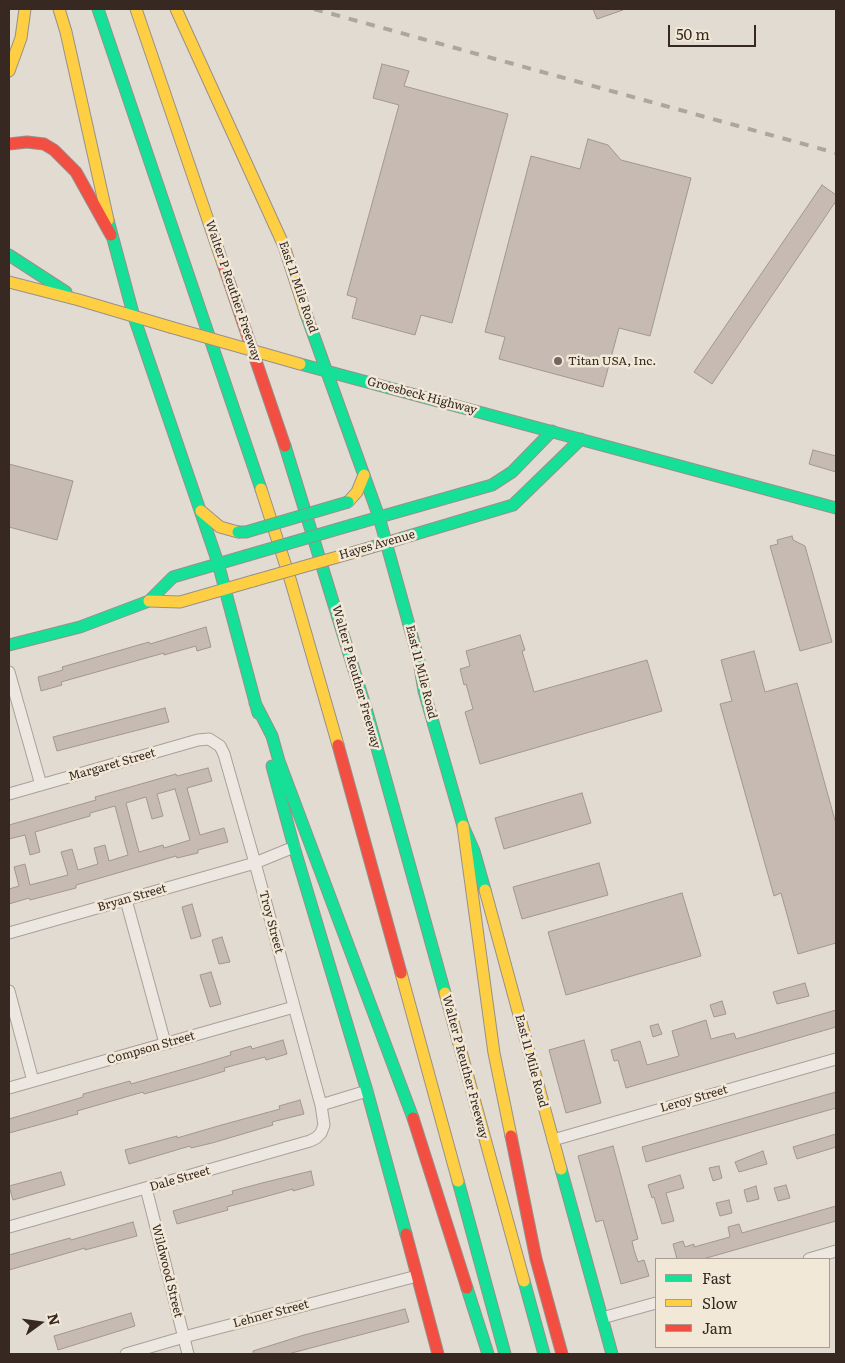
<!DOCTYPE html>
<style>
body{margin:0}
#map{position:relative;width:845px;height:1363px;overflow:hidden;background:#e2dbd1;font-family:Literata,serif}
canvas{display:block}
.frame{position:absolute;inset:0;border:10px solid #372921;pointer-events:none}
.legend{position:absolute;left:655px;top:1258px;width:175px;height:90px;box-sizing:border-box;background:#f2e8d8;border:1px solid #a79c8f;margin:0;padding:6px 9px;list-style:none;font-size:15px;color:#372921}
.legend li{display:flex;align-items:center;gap:10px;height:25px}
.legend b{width:25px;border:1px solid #a79c8f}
.north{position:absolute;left:15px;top:1298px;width:50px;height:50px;-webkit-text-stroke:4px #f2e8d8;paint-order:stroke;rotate:76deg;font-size:14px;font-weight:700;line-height:20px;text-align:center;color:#372921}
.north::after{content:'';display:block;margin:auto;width:18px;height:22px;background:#372921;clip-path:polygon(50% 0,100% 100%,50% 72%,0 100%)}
.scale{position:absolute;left:668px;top:25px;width:88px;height:22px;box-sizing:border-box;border:2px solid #372921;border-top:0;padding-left:6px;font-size:15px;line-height:18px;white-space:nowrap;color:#372921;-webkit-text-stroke:4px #f2e8d8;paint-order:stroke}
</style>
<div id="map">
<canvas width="845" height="1363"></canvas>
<div class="frame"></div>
<ul class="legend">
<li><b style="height:6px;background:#16e098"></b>Fast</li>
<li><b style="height:6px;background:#ffcf43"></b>Slow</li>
<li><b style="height:6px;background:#f24e42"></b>Jam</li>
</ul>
<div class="north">N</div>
<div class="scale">50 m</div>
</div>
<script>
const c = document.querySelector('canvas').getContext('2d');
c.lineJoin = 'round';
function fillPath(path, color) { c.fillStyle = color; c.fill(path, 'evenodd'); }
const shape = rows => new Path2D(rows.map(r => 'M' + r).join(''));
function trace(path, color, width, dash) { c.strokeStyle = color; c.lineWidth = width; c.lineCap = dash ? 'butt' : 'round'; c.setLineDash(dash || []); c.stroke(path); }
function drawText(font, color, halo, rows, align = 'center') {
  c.font = font + ' Literata,serif'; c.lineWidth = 5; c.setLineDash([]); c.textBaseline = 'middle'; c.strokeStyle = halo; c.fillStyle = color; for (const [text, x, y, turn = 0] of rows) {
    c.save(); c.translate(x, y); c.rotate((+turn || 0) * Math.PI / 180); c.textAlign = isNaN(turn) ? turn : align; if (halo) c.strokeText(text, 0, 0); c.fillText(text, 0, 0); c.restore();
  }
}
const building = shape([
 [593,9,623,9,623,10,597,19,593,9],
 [382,64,409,71,404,86,508,114,452,323,421,315,415,335,352,318,357,298,347,295,399,105,373,98,382,64],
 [588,139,608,145,621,160,691,178,650,336,619,328,603,387,499,359,505,337,485,332,531,156,580,169,588,139],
 [822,185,836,195,836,201,712,384,694,372,822,185],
 [813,450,836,456,836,472,809,464,813,450],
 [9,464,73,481,57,540,9,527,9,464],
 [792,536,793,540,805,546,832,642,800,651,770,546,778,544,777,540,792,536],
 [206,627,211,647,197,651,196,646,164,655,164,653,61,682,62,685,41,691,38,677,63,670,62,667,149,642,150,644,206,627],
 [520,635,525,650,522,651,534,692,647,660,662,711,480,764,465,712,473,709,466,684,464,685,460,669,470,666,466,651,520,635],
 [754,651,765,692,797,683,836,824,836,943,798,954,781,893,774,896,720,704,732,701,721,660,754,651],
 [165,708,169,722,57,751,53,737,165,708],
 [208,768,212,781,187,788,200,835,224,828,228,842,198,850,198,853,177,858,176,856,76,885,76,888,30,900,29,898,9,904,9,889,19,886,14,867,25,864,30,885,68,875,61,852,72,849,78,870,98,864,94,848,105,845,109,861,128,855,115,806,90,813,90,816,35,832,40,852,30,855,25,835,9,839,9,825,96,800,95,797,176,774,177,776,208,768],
 [175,789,190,840,164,848,163,845,139,852,126,803,146,797,152,819,163,816,157,794,175,789],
 [582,793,591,823,504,849,495,818,582,793],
 [599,863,608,895,522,919,513,887,599,863],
 [682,893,701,956,566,995,548,932,682,893],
 [192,904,201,936,191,939,182,907,192,904],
 [222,937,230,962,219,964,212,940,222,937],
 [211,972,221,1004,210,1007,200,975,211,972],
 [805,983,809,996,777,1004,773,992,805,983],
 [722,1001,726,1014,714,1017,710,1005,722,1001],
 [836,1010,836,1027,626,1088,618,1060,614,1061,611,1050,640,1041,647,1065,679,1056,672,1031,706,1020,711,1039,734,1033,736,1039,836,1010],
 [658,1024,662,1034,653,1037,650,1026,658,1024],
 [283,1040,287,1054,266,1060,265,1057,224,1068,225,1071,195,1080,144,1094,143,1092,77,1111,78,1114,9,1133,9,1119,83,1097,83,1094,130,1081,131,1084,201,1064,231,1055,230,1052,251,1046,252,1049,283,1040],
 [584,1040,601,1103,566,1113,549,1050,584,1040],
 [836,1092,836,1108,646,1162,642,1147,836,1092],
 [300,1100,304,1114,272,1122,273,1125,212,1143,191,1148,190,1146,129,1164,125,1150,177,1136,177,1138,218,1126,280,1109,279,1106,300,1100],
 [836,1134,836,1147,797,1159,793,1147,836,1134],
 [613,1146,638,1239,632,1241,634,1250,638,1262,644,1260,649,1276,621,1284,603,1220,596,1222,578,1156,613,1146],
 [763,1151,767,1164,739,1172,735,1162,763,1151],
 [719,1166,722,1178,713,1181,709,1168,719,1166],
 [311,1171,314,1185,293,1191,293,1189,257,1199,227,1207,228,1210,177,1224,173,1211,233,1194,232,1191,262,1183,311,1171],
 [61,1172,65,1185,13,1200,9,1186,61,1172],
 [680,1175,684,1188,666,1193,674,1221,662,1224,654,1197,652,1198,648,1185,680,1175],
 [786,1185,790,1198,778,1201,774,1188,786,1185],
 [756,1186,759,1199,747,1202,744,1190,756,1186],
 [729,1200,732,1213,720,1216,716,1203,729,1200],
 [836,1206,836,1221,703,1259,677,1259,673,1244,683,1241,685,1247,694,1244,694,1247,730,1237,728,1227,739,1224,742,1233,836,1206],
 [133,1222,137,1236,85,1250,85,1248,9,1270,9,1255,70,1238,71,1240,133,1222],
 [405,1309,409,1322,288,1354,253,1354,253,1351,304,1335,405,1309],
 [131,1313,135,1326,58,1350,54,1336,131,1313]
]);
const street = shape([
 [9,672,41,785],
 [9,794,198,740,209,739,220,746,224,754,255,863,321,1105,324,1125,321,1133,316,1138,310,1141,9,1227],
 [126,900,165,1043],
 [9,933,255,863,294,847],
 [9,991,33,1081],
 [9,1088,294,1007],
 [321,1105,367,1091],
 [553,1140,836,1059],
 [146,1188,188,1354],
 [809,1259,836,1251],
 [602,1318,656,1303],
 [126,1354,184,1337,417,1276]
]);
const fast = shape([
 [98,9,261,489],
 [108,220,134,317,218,563,258,713],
 [9,255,66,292],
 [306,314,379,517,419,661,424,691,463,826,474,851,485,890],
 [300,364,836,508],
 [285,446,367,712,445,993],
 [355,524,492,485,512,472,552,431],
 [362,550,513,505,581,439],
 [9,645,80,627,149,601,173,577,245,556],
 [255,703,272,736,279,761,413,1118],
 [272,766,294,847,367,1091,406,1234],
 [561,1169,612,1354],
 [458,1181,505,1354],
 [524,1281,544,1354],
 [467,1288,488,1354]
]);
const slow = shape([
 [59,9,66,32,108,220],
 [136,9,223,264],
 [176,9,284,246,306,314],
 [9,71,21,38,25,9],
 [9,282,79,300,170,327],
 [261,489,291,582,338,745],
 [348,502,357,492,364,475],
 [201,511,220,527,238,532],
 [149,601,180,602,253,581],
 [463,826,494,1053,511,1136],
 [485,890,561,1169],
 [401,973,458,1181],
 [445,993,524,1281]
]);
const jam = shape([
 [9,144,27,142,44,144,54,150,76,172,111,235],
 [223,264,285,446],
 [338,745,401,973],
 [413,1118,467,1288],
 [511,1136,536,1259,562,1354],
 [406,1234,438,1354]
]);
const rail = shape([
 [314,9,836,153]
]);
const fastBridge = shape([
 [238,532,246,532,348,502],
 [245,556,355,524]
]);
const slowBridge = shape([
 [170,327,300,364],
 [253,581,362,550]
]);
const markers = [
 [558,361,5,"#73675f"]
];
const streetNames = [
 ["East 11 Mile Road",298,287,71],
 ["Walter P Reuther Freeway",233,291,71],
 ["Groesbeck Highway",422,396,15],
 ["Hayes Avenue",377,545,-16],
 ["East 11 Mile Road",421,672,76],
 ["Walter P Reuther Freeway",356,677,74],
 ["Margaret Street",112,765,-16],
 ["Bryan Street",132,898,-16],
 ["Troy Street",271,922,75],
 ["Compson Street",151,1048,-16],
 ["East 11 Mile Road",531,1061,75],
 ["Walter P Reuther Freeway",465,1067,75],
 ["Leroy Street",694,1099,-16],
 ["Dale Street",180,1179,-16],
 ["Wildwood Street",167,1271,76],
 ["Lehner Street",271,1314,-15]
];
const poiNames = [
 ["Titan USA, Inc.",568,361]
];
fillPath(building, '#c6bab2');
trace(building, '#a29790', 1);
trace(street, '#a8a199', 13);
trace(fast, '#98908a', 13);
trace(slow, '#98908a', 13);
trace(jam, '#98908a', 13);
trace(street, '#ece8e1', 11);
trace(fast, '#16e098', 11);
trace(slow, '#ffcf43', 11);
trace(jam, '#f24e42', 11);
trace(rail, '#aca6a1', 4, [9, 9]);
trace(fastBridge, '#98908a', 13, []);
trace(slowBridge, '#98908a', 13, []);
trace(fastBridge, '#16e098', 11);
trace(slowBridge, '#ffcf43', 11);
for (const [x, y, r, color] of markers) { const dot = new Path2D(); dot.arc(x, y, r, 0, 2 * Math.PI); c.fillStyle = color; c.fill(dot); trace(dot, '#f2e8d8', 2); }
drawText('12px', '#372921', '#f2e8d8', streetNames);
drawText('12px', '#372921', '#f2e8d8', poiNames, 'left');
</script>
